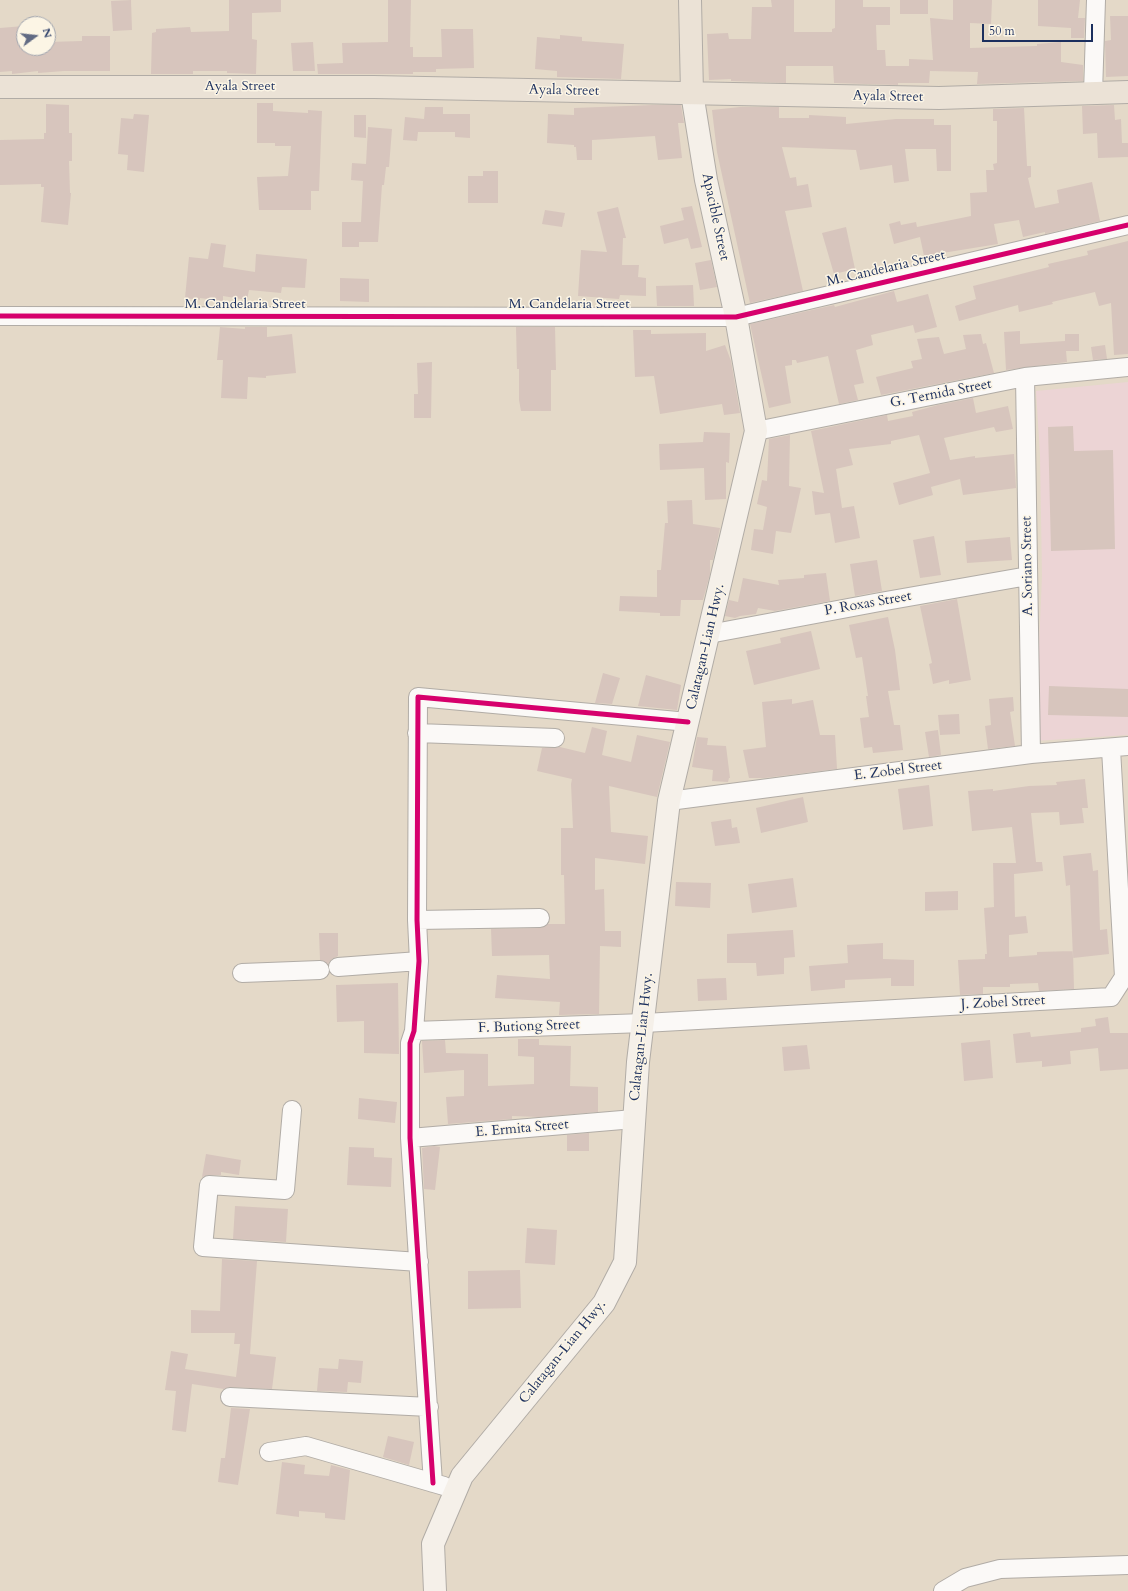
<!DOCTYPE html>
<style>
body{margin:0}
#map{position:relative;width:1128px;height:1591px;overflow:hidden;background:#e4d9c8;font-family:Cardo,serif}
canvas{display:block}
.north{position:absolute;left:16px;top:16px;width:40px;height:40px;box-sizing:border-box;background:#fcf5e5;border:1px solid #a2a6af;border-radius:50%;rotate:75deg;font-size:11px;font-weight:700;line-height:16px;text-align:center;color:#1b2f5e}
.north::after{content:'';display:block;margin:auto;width:14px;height:18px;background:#616a83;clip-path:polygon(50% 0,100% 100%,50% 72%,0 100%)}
.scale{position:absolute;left:982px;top:24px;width:111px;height:18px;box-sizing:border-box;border:2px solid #1b2f5e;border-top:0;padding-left:5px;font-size:12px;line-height:14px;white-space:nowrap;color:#1b2f5e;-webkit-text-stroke:3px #fcf5e5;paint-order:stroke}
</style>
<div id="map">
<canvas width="1128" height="1591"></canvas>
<div class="north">N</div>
<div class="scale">50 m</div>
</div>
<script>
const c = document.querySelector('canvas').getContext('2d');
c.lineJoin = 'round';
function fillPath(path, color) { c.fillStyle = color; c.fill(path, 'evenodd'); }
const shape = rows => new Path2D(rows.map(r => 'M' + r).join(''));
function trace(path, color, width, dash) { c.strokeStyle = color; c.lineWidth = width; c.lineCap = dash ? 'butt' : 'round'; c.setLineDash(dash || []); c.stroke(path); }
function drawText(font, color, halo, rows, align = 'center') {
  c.font = font + ' Cardo,serif'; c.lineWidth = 3; c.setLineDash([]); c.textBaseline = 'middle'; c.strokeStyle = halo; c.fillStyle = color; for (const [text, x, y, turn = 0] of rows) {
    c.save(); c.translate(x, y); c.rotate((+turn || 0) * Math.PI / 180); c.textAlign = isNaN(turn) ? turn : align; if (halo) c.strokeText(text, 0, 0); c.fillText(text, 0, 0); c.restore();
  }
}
const built = shape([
 [1128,382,1128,735,1035,741,1042,576,1040,455,1036,391]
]);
const building = shape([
 [131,0,132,30,113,31,111,1],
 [229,0,281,0,281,12,252,13,252,39,257,40,256,74,227,73,227,71,193,71,193,74,151,74,152,33,156,32,156,29,190,27,191,32,229,31],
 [388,0,411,0,410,47,413,47,413,57,442,57,441,29,473,29,474,68,436,69,436,72,413,72,413,74,318,74,317,64,343,63,342,43,388,42],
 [771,0,794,0,794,32,832,32,832,29,835,28,835,0,863,0,863,7,890,7,890,25,876,25,877,50,885,50,886,66,909,66,909,59,933,60,930,18,953,20,953,0,992,0,991,24,970,23,970,48,1037,46,1037,44,1061,42,1061,62,1083,65,1083,81,977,84,978,72,930,71,929,83,898,83,898,85,834,83,833,66,786,66,786,83,731,81,731,79,709,80,707,34,728,33,729,39,751,39,752,7,772,7],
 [900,0,928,0,928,14,900,14],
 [1038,0,1080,0,1078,18,1085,18,1084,38,1071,38,1071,28,1038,26],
 [1110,16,1128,16,1128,76,1106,77,1105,41,1111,40],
 [24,26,24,48,48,48,48,42,82,41,82,36,110,36,110,71,64,71,38,73,38,71,12,74,12,71,0,72,0,28],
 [560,35,582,37,582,41,624,44,621,79,557,77,557,71,535,69,537,37,560,39],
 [313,42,315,71,293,71,291,43],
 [257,103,273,103,273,111,308,113,308,110,322,111,319,191,311,191,311,210,259,210,257,177,288,176,291,146,275,146,275,143,257,143],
 [46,104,69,105,69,133,72,133,72,161,69,161,70,193,71,193,68,225,41,222,44,187,41,187,41,184,0,185,0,140,44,139,44,133,46,133],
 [653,105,681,105,684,123,678,123,682,158,658,160,655,136,592,140,592,160,577,160,576,147,574,147,574,145,547,143,548,114,574,115,574,108],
 [1114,105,1115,120,1121,119,1122,143,1128,143,1128,157,1098,158,1097,133,1083,134,1082,106],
 [425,107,443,107,443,114,470,114,470,138,455,137,455,132,418,132,417,141,403,140,405,117,424,119],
 [740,107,779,107,779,118,809,118,809,115,846,117,846,124,896,119,934,119,934,125,951,125,951,171,937,171,936,149,905,149,909,181,894,183,892,165,860,170,856,150,782,147,790,178,796,177,797,186,808,184,812,207,785,211,803,291,750,303,717,152,712,110],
 [1024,108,1027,166,1031,166,1031,177,1028,178,1035,208,1059,203,1057,190,1092,182,1100,221,1045,234,1045,232,1023,237,1019,220,994,224,998,244,924,256,920,237,894,244,889,224,900,221,901,225,916,222,917,227,971,216,970,193,987,192,986,170,994,170,993,164,997,163,997,121,993,121,993,109],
 [134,114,149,115,144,172,127,170,128,155,118,154,121,118,133,119],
 [354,115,366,115,366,138,354,137],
 [368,127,392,129,389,167,386,167,384,185,382,185,378,242,359,242,359,247,342,247,342,222,361,222,363,181,351,180,352,163,366,164],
 [483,171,498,171,498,203,468,203,468,176,483,176],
 [692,206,702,247,691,249,688,238,664,244,660,226,684,220,681,208],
 [618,207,626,238,623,238,622,265,639,265,638,277,646,278,646,296,620,295,619,299,578,296,581,250,607,252,597,212],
 [545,210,565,213,562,227,542,224],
 [846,227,855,269,834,274,822,233],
 [1128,241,1128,354,1114,355,1111,303,1099,306,1095,292,1052,302,1053,304,1019,312,1018,305,959,321,955,306,976,299,973,286,1049,267,1048,264,1088,255,1087,251],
 [211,243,226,245,223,267,255,272,256,254,307,259,305,288,282,287,281,293,249,290,247,300,223,296,223,301,200,298,200,300,185,298,189,257,208,259],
 [711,260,717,287,700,290,695,263],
 [340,278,369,279,369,302,340,301],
 [693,285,694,306,657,306,656,286],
 [894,291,897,302,928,294,937,327,915,333,913,325,871,335,873,345,856,350,864,383,854,385,858,400,839,404,828,356,797,363,796,360,792,360,792,365,785,366,791,403,769,408,750,324,834,305,835,307],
 [220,327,245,329,245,327,267,327,267,337,292,334,296,373,266,376,266,378,248,377,247,399,221,398,223,360,217,360],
 [516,327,555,327,556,370,551,370,551,411,521,411,519,400,519,369,517,369],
 [633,330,651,330,651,334,706,333,706,351,725,345,731,361,740,413,724,415,722,404,660,414,654,376,635,377],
 [1020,331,1020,344,1065,341,1065,334,1079,334,1079,351,1066,351,1067,362,1006,370,1004,332],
 [981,334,983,344,986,343,994,373,881,395,876,377,913,368,911,361,922,359,917,339,939,337,944,354,966,349,963,335],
 [1105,345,1107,359,1093,360,1091,347],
 [432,362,431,418,414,418,414,394,418,394,417,363],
 [973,398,976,413,1008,406,1013,429,996,432,994,427,944,438,950,460,975,456,975,458,1014,454,1016,488,963,495,960,479,931,487,933,495,899,505,893,483,930,473,919,435,891,441,891,444,849,449,853,465,836,469,842,508,854,506,860,538,835,543,830,513,815,515,812,491,824,493,811,431,887,415,888,421,913,416,912,412,938,405],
 [1073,426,1074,451,1113,450,1115,549,1051,551,1048,427],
 [704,432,730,433,729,463,726,462,726,499,705,500,704,468,660,470,659,444,703,442],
 [790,435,789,486,801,488,791,533,776,531,773,554,751,550,754,529,763,530,767,507,757,504,762,480,767,481,769,439],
 [692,500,693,524,720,528,713,560,710,560,710,574,703,600,681,600,680,616,660,616,660,613,619,611,620,596,657,597,657,570,661,570,665,523,668,523,667,501],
 [934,536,941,575,920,578,913,540],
 [1010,537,1012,560,967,563,965,541],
 [877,560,882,591,855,596,850,564],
 [826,573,830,601,775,611,758,608,756,614,740,616,735,618,725,616,729,600,738,602,743,578,779,585,778,580,804,578,804,575],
 [957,599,971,680,949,684,949,680,933,684,929,664,932,663,920,606],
 [888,617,895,650,900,690,888,691,894,725,900,725,903,750,873,753,872,747,864,748,860,718,869,717,866,696,868,696,862,657,856,658,849,625],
 [811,631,820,669,754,685,746,651,781,643,780,638],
 [603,673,620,678,612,704,595,703],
 [646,675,681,685,677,710,638,706],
 [1049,686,1128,689,1128,717,1048,715],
 [1013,697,1014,711,1010,712,1015,746,988,749,985,726,991,725,989,699],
 [792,699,792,704,813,700,820,735,835,735,837,769,764,778,749,778,743,750,766,747,762,702],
 [959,714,960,734,940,735,938,715],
 [592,727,607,731,602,755,631,762,637,735,670,742,657,797,609,786,611,832,648,836,645,864,595,858,595,890,604,889,605,931,621,931,621,947,600,946,599,1014,559,1015,560,1002,495,998,497,975,550,979,549,955,492,956,491,929,540,928,548,924,565,924,564,875,561,875,561,828,573,828,571,784,572,779,537,771,542,748,560,747,585,753],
 [938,730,941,755,929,757,925,732],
 [697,737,708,738,707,745,726,746,730,778,729,778,728,782,712,781,713,770,692,767],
 [1085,779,1088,808,1082,808,1084,823,1060,825,1059,812,1031,813,1036,862,1042,862,1043,871,1014,874,1015,917,1026,916,1028,933,1009,935,1009,957,1037,955,1037,952,1073,951,1074,989,1039,991,1038,983,1010,984,1010,987,983,987,983,994,960,995,958,960,985,959,985,954,987,954,984,908,994,907,993,863,1016,863,1012,827,972,831,968,791,993,789,993,791,1029,786,1057,785,1056,782],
 [929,785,933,826,903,830,898,789],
 [803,797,808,822,761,833,756,808],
 [731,819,732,828,737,827,740,843,715,846,711,822],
 [1091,853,1093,871,1098,870,1100,930,1107,929,1109,954,1073,958,1070,885,1066,886,1063,856],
 [793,878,797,907,752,913,748,884],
 [676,882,711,883,710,908,675,906],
 [958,891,958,910,925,911,925,892],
 [793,930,795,957,784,958,784,974,757,976,756,963,727,963,727,934],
 [319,933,338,933,338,956,332,959,328,964,320,960],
 [883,943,883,959,914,960,914,986,891,986,891,978,845,980,845,988,811,991,809,966,848,963,847,945],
 [726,978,727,1000,698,1001,697,979],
 [398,983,399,1054,364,1053,364,1021,337,1022,336,985],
 [1108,1017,1110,1033,1128,1033,1128,1069,1100,1071,1098,1048,1070,1051,1071,1064,1042,1067,1042,1061,1016,1063,1013,1034,1030,1032,1031,1037,1081,1032,1081,1028,1096,1026,1095,1019],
 [518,1039,539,1039,539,1045,571,1046,570,1086,598,1087,598,1112,539,1117,512,1116,512,1119,448,1124,446,1097,464,1096,464,1070,424,1073,422,1041,445,1040,446,1053,488,1054,488,1086,534,1084,534,1057,518,1056],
 [990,1040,993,1078,964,1081,961,1043],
 [807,1045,810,1069,784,1071,782,1047],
 [359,1098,397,1102,395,1123,358,1119],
 [589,1133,589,1151,567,1151,567,1135],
 [434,1146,440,1147,435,1190,424,1189,422,1148],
 [349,1147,374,1148,374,1157,392,1158,391,1187,347,1185],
 [206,1154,241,1160,239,1175,221,1172,221,1175,209,1175,202,1177],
 [235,1206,288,1209,286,1242,233,1239],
 [527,1228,557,1230,555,1265,525,1263],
 [222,1259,257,1261,250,1354,276,1357,272,1389,231,1387,224,1389,192,1384,186,1432,172,1430,176,1391,165,1390,171,1351,188,1354,185,1369,236,1377,240,1344,234,1344,235,1333,191,1333,191,1310,220,1311],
 [520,1270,521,1308,468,1309,468,1271],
 [339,1359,363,1361,361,1383,348,1382,347,1392,317,1391,319,1368,338,1369],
 [231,1408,250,1409,238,1485,218,1482,221,1458,225,1458],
 [388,1436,414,1442,409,1465,383,1457],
 [282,1462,305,1465,304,1474,329,1476,331,1465,350,1470,345,1520,325,1518,325,1513,299,1511,299,1517,276,1514]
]);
const street = shape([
 [1093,93,1096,0],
 [0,316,736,317,1128,225],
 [1025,377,1031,754],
 [756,431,1025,377,1128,367],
 [709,634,880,602,1028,576],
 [417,733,555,738],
 [669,801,1031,754,1128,746],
 [417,920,540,918],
 [338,967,419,961],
 [242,973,320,970],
 [414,1031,644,1023,1111,997,1124,977,1111,749],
 [292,1110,285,1190,209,1185,203,1247,419,1262],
 [410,1138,634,1119],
 [230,1397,429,1407],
 [269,1452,306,1446,444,1486],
 [433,1483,410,1138,410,1043,414,1031,419,961,417,920,418,697,688,722],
 [943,1591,965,1578,1000,1569,1128,1565]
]);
const secondary = shape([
 [435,1591,433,1544,462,1476,604,1303,625,1262,638,1062,669,801,756,431,736,317,706,180,692,93]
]);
const primary = shape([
 [690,0,692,93],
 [0,87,374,87,939,98,1128,92]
]);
const cycleway = shape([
 [0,316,736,317,1128,225],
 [433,1483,410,1138,410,1043,414,1031,419,961,417,920,418,697,688,722]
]);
const streetNames = [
 ["Ayala Street",240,87],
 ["Ayala Street",564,91,1],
 ["Ayala Street",888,97,1],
 ["Apacible Street",715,217,78],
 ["M. Candelaria Street",886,269,-13],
 ["M. Candelaria Street",245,305],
 ["M. Candelaria Street",569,305],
 ["G. Ternida Street",941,394,-11],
 ["A. Soriano Street",1028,566,-91],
 ["P. Roxas Street",868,604,-10],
 ["Calatagan-Lian Hwy.",706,647,-77],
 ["E. Zobel Street",898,771,-7],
 ["J. Zobel Street",1003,1003,-3],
 ["F. Butiong Street",529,1027,-2],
 ["Calatagan-Lian Hwy.",642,1037,-84],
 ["E. Ermita Street",522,1129,-5],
 ["Calatagan-Lian Hwy.",563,1352,-51]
];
fillPath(built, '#ecd4d5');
fillPath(building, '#d7c5bd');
trace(street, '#b1aca6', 20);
trace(secondary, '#b1aca6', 24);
trace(primary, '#b1aca6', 24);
trace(street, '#fbf9f7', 18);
trace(secondary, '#f5f0e9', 22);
trace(primary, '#ebe2d6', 22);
trace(cycleway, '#d6006c', 5);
drawText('14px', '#1b2f5e', '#fcf5e5', streetNames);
</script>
